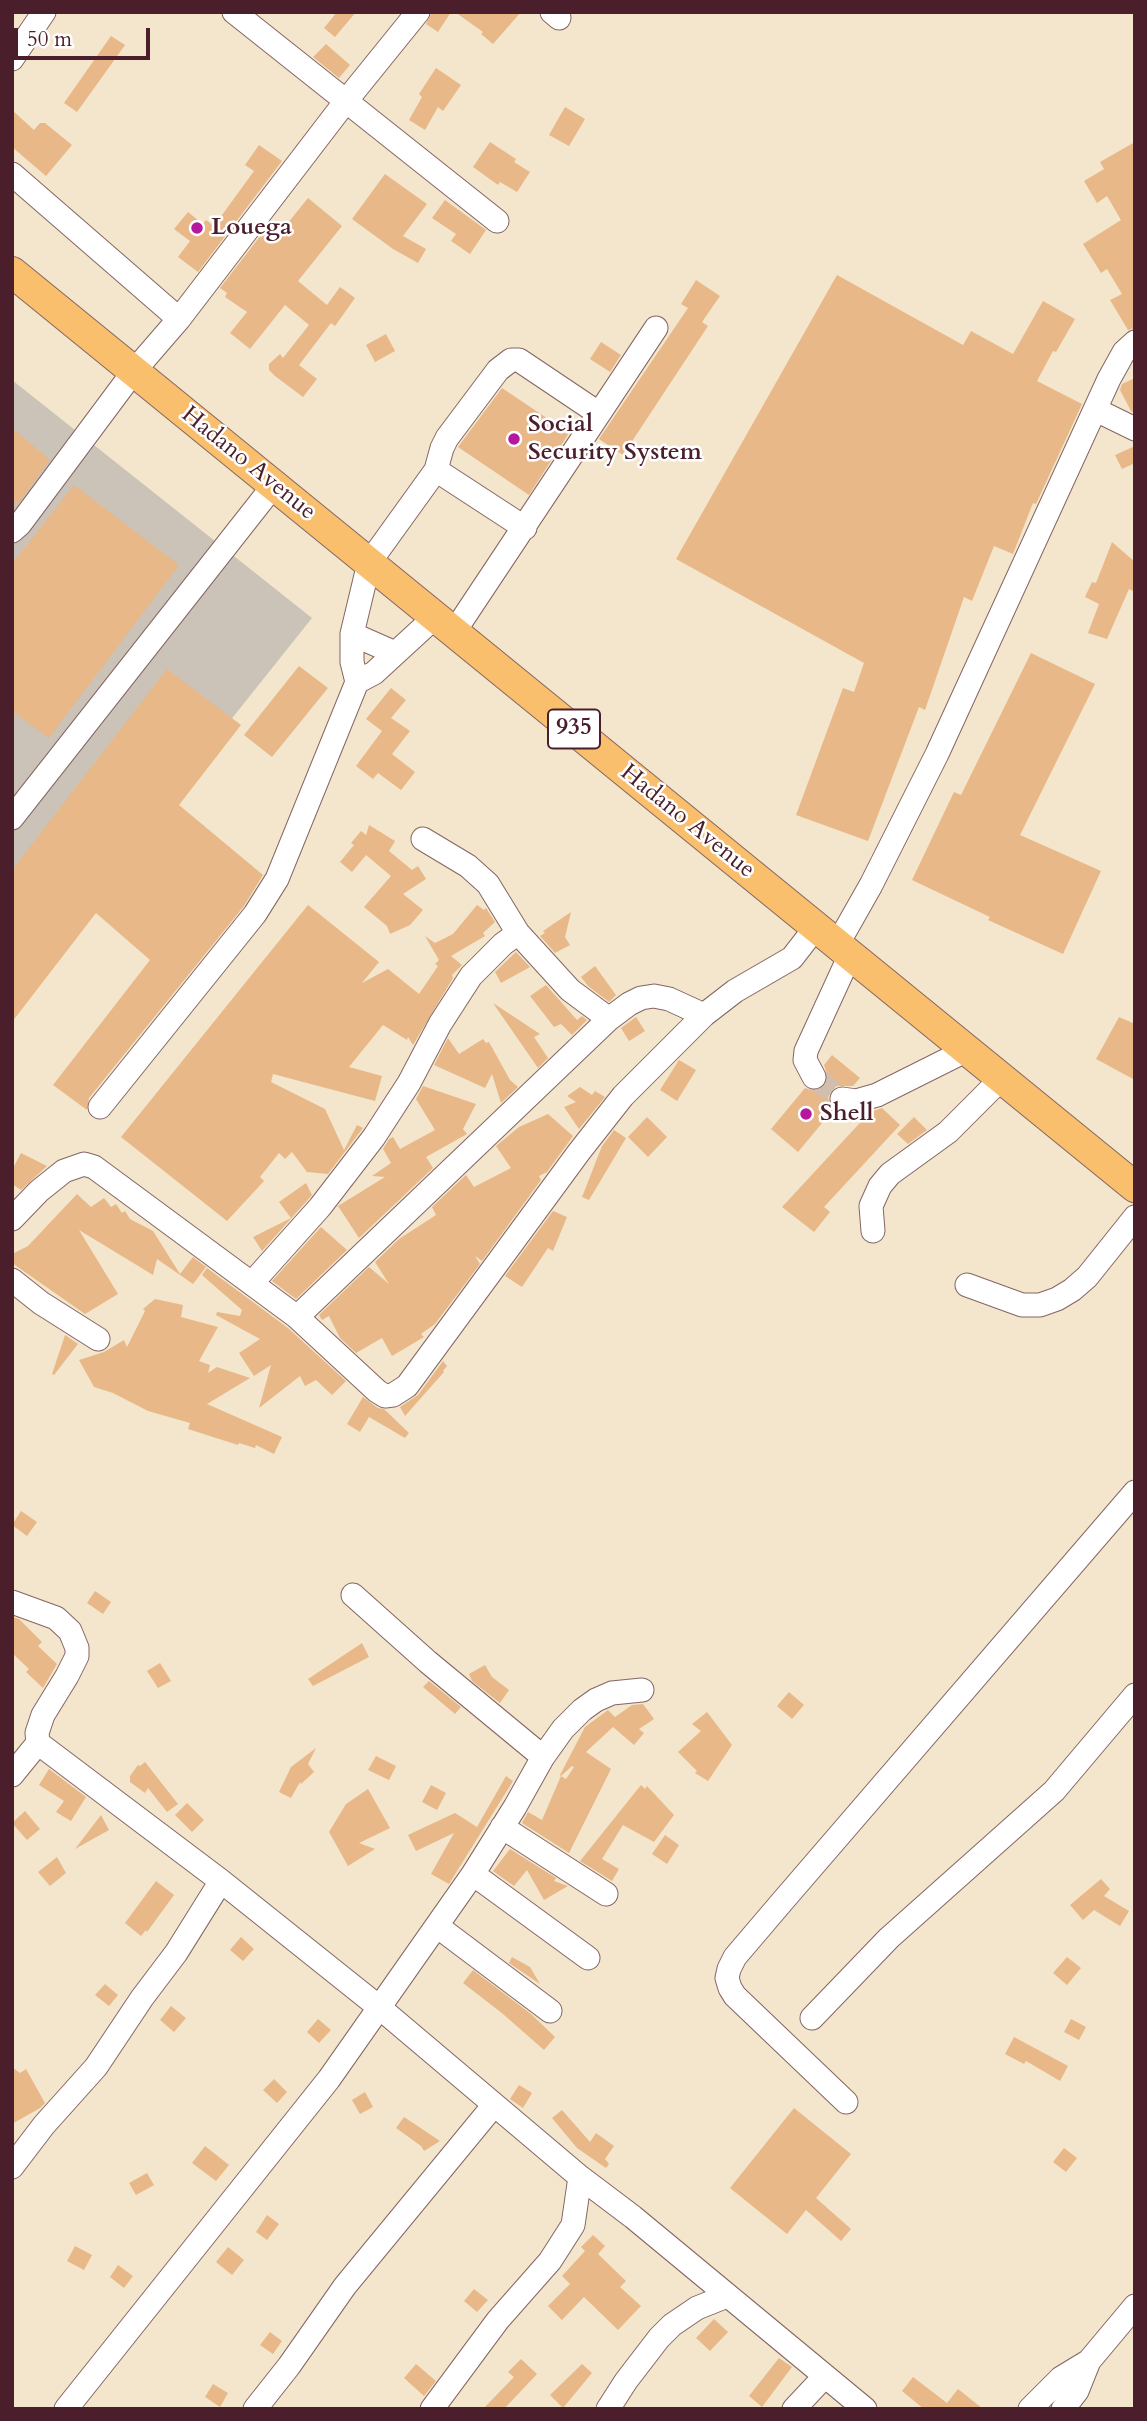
<!DOCTYPE html>
<style>
body{margin:0}
#map{position:relative;width:1147px;height:2421px;overflow:hidden;background:#f3e6cc;font-family:Cardo,serif}
canvas{display:block}
.frame{position:absolute;inset:0;border:14px solid #4a1f2b;pointer-events:none}
.scale{position:absolute;left:14px;top:28px;width:136px;height:32px;box-sizing:border-box;border:4px solid #4a1f2b;border-top:0;padding-left:9px;font-size:21px;line-height:24px;white-space:nowrap;color:#4a1f2b;-webkit-text-stroke:5px #fff;paint-order:stroke}
</style>
<div id="map">
<canvas width="1147" height="2421"></canvas>
<div class="frame"></div>
<div class="scale">50 m</div>
</div>
<script>
const c = document.querySelector('canvas').getContext('2d');
c.lineJoin = 'round';
function fillPath(path, color) { c.fillStyle = color; c.fill(path, 'evenodd'); }
const shape = rows => new Path2D(rows.map(r => 'M' + r).join(''));
function trace(path, color, width, dash) { c.strokeStyle = color; c.lineWidth = width; c.lineCap = dash ? 'butt' : 'round'; c.setLineDash(dash || []); c.stroke(path); }
function drawText(font, color, halo, rows, align = 'center') {
  c.font = font + ' Cardo,serif'; c.lineWidth = 5; c.setLineDash([]); c.textBaseline = 'middle'; c.strokeStyle = halo; c.fillStyle = color; for (const [text, x, y, turn = 0] of rows) {
    c.save(); c.translate(x, y); c.rotate((+turn || 0) * Math.PI / 180); c.textAlign = isNaN(turn) ? turn : align; if (halo) c.strokeText(text, 0, 0); c.fillText(text, 0, 0); c.restore();
  }
}
const industrial = shape([
 [12,380,312,618,12,994]
]);
const building = shape([
 [337,12,356,12,335,37,324,28],
 [432,12,451,12,438,32,426,24],
 [455,12,521,12,493,44,481,34,483,32],
 [111,36,125,45,77,112,64,103],
 [326,44,350,65,339,78,313,57],
 [436,68,461,85,443,111,438,107,425,130,409,120,422,97,419,94],
 [565,107,585,119,569,146,549,135],
 [12,110,34,130,40,123,45,123,72,145,46,176,12,147],
 [490,142,516,159,514,162,530,172,517,192,500,182,498,185,473,167],
 [1135,142,1135,328,1128,330,1110,300,1122,294,1107,269,1101,273,1083,244,1121,220,1107,196,1097,203,1084,181,1104,169,1100,162],
 [259,145,282,161,198,272,178,257,190,241,174,229,188,212,203,224,206,220,214,226,254,171,245,165],
 [385,174,427,204,403,236,426,249,418,263,393,249,352,219],
 [308,198,342,226,298,281,327,305,340,287,355,298,335,326,331,323,299,365,317,379,303,397,275,376,269,370,269,364,280,354,283,358,309,325,285,305,250,349,230,333,247,312,225,297,227,293,220,288,268,226,279,234],
 [445,200,486,230,470,254,451,241,456,234,432,218],
 [837,275,963,345,971,331,1013,354,1043,301,1075,319,1056,352,1053,351,1037,381,1082,404,1036,504,1033,503,1013,554,994,546,972,601,964,597,925,710,919,707,868,841,796,815,843,688,854,692,864,663,676,559],
 [696,280,720,296,702,322,708,326,623,455,599,439,688,308,681,304],
 [386,334,395,351,375,362,366,345],
 [601,342,621,355,610,372,590,359],
 [1135,378,1135,413,1131,411,1120,390,1122,384],
 [502,388,569,433,529,495,458,447],
 [12,428,50,460,18,504,12,499],
 [1135,446,1135,463,1122,469,1115,455],
 [74,485,179,565,49,738,12,711,12,564],
 [1112,542,1135,562,1135,592,1129,589,1107,639,1088,633,1099,604,1085,597,1092,582,1096,583],
 [1031,653,1095,684,1020,835,1101,871,1063,954,988,920,990,917,912,880,954,792,961,795],
 [299,666,328,688,272,757,244,735],
 [167,669,241,725,179,805,263,875,244,906,89,1098,87,1110,53,1085,150,960,96,913,12,1022,12,870],
 [391,688,406,700,391,718,410,731,392,754,415,772,401,790,378,773,373,779,356,766,382,731,366,719],
 [369,825,395,841,389,851,412,870,418,866,426,879,403,894,423,910,410,925,390,934,387,926,364,907,391,876,366,855,352,872,340,862,354,845,351,843,361,831,366,835],
 [308,905,379,962,362,983,388,969,419,994,438,966,435,964,439,960,425,936,435,943,453,934,477,905,484,910,486,908,495,922,483,933,485,936,451,956,462,965,452,975,453,978,413,1045,408,1037,407,1040,383,1025,349,1067,382,1076,375,1101,273,1074,271,1082,325,1109,344,1150,357,1125,363,1128,328,1174,307,1172,292,1152,285,1159,279,1153,260,1177,264,1181,227,1221,121,1137],
 [571,912,565,937,570,945,555,953,540,936,545,933,543,931],
 [516,952,530,967,501,983,495,972],
 [595,966,616,995,609,1002,588,986,581,977],
 [546,985,577,1020,582,1016,587,1020,572,1035,561,1024,554,1027,530,996],
 [493,1003,540,1034,534,1037,548,1058,538,1068],
 [636,1017,645,1031,629,1041,621,1028],
 [1119,1017,1135,1024,1135,1080,1096,1059],
 [448,1038,459,1054,483,1039,486,1043,489,1042,510,1080,518,1087,501,1103,492,1074,485,1088,434,1065],
 [832,1055,860,1078,853,1086,837,1086,831,1090,828,1098,833,1110,798,1152,771,1129,805,1088,814,1091,825,1085,828,1077,824,1065],
 [679,1060,696,1070,677,1101,660,1090],
 [423,1086,476,1104,463,1129,467,1134,426,1157,433,1168,359,1238,338,1206,385,1177,372,1176,391,1163,383,1149,389,1139,393,1137,400,1149,435,1130,416,1099],
 [580,1087,592,1095,595,1091,605,1097,579,1129,564,1107,576,1102,567,1096],
 [882,1108,900,1125,824,1207,830,1212,814,1232,782,1207,870,1112],
 [548,1114,573,1136,547,1172,539,1176,541,1180,482,1261,475,1256,480,1264,435,1324,421,1334,424,1337,392,1356,382,1338,356,1353,340,1338,329,1316,322,1320,319,1315,369,1267,389,1284,375,1262,399,1239,436,1215,432,1207,466,1175,474,1187,511,1168,496,1146,519,1127],
 [647,1117,667,1137,648,1157,628,1137],
 [914,1117,927,1130,908,1144,897,1134],
 [614,1130,626,1138,589,1200,582,1197,602,1146],
 [21,1153,47,1166,21,1190,12,1184,12,1170],
 [306,1183,312,1195,262,1251,253,1237,291,1218,279,1202],
 [77,1194,91,1207,104,1198,111,1207,116,1204,122,1213,125,1211,130,1219,153,1231,180,1274,193,1257,206,1267,193,1284,157,1259,153,1275,79,1230,118,1294,85,1314,12,1263,12,1254,28,1246],
 [553,1211,567,1217,553,1251,548,1248,522,1287,505,1276],
 [321,1227,347,1250,296,1299,272,1281],
 [207,1268,288,1328,346,1381,332,1395,316,1380,305,1386,300,1376,259,1408,271,1365,254,1376,239,1353,260,1339,216,1315,217,1312,240,1316,242,1310,202,1275],
 [155,1299,183,1305,181,1317,218,1327,199,1361,210,1365,208,1373,217,1367,250,1378,207,1404,282,1437,274,1454,256,1445,255,1448,239,1443,238,1445,188,1429,190,1423,148,1411,113,1393,94,1387,79,1360,104,1352,124,1340,127,1347,145,1311,143,1309],
 [65,1335,78,1344,54,1375,52,1374],
 [443,1361,447,1366,443,1371,444,1372,405,1416,400,1407,418,1395],
 [363,1397,378,1408,384,1409,409,1433,405,1438,369,1417,360,1432,347,1424],
 [21,1511,37,1522,27,1536,12,1525],
 [95,1591,111,1602,103,1614,87,1603],
 [12,1617,19,1619,42,1642,38,1646,57,1664,43,1688,26,1672,29,1669,12,1653],
 [362,1643,369,1657,313,1686,308,1679],
 [160,1663,171,1681,158,1688,147,1671],
 [485,1665,492,1677,509,1690,500,1703,472,1681,469,1674],
 [429,1681,461,1707,455,1714,423,1687],
 [789,1692,804,1705,792,1719,777,1706],
 [643,1704,654,1719,639,1729,644,1733,634,1745,613,1727,586,1752,611,1769,569,1853,522,1823,528,1812,542,1820,561,1776,566,1779,574,1767,572,1766,561,1776,560,1775,585,1727,608,1710,615,1717,632,1705],
 [707,1712,732,1745,708,1781,695,1773,697,1771,678,1752,701,1731,692,1724],
 [316,1748,308,1764,314,1772,301,1784,300,1782,291,1798,279,1792,291,1767],
 [376,1756,396,1766,389,1780,368,1770],
 [145,1762,178,1804,167,1812,148,1788,145,1793,130,1782,130,1776,138,1765,140,1766],
 [49,1769,86,1797,71,1821,56,1812,64,1801,39,1785],
 [506,1776,513,1781,449,1884,431,1874,454,1833,416,1851,408,1835,455,1813,477,1827],
 [431,1785,446,1793,437,1810,422,1802],
 [641,1785,645,1789,647,1786,674,1815,654,1842,623,1825,602,1859,619,1869,612,1881,580,1861],
 [368,1789,390,1828,359,1843,375,1849,348,1866,329,1832,346,1804],
 [187,1803,204,1820,192,1832,175,1815],
 [25,1811,40,1829,27,1840,12,1823],
 [101,1815,109,1830,75,1849],
 [665,1835,679,1845,667,1864,652,1854],
 [510,1849,556,1878,554,1881,568,1886,544,1900,527,1870,514,1886,493,1871],
 [57,1857,66,1873,50,1886,38,1872],
 [1101,1879,1110,1889,1104,1896,1129,1911,1120,1926,1094,1910,1083,1920,1070,1905],
 [156,1881,174,1895,147,1932,146,1930,141,1936,125,1923],
 [241,1937,254,1949,243,1961,230,1950],
 [512,1957,530,1967,540,1984,509,1963],
 [1067,1957,1081,1968,1067,1985,1053,1973],
 [473,1970,531,2014,555,2037,544,2050,503,2014,463,1983],
 [105,1984,118,1995,109,2006,95,1995],
 [171,2006,186,2018,174,2032,160,2020],
 [318,2019,331,2030,319,2043,307,2032],
 [1071,2019,1086,2027,1079,2040,1064,2032],
 [1014,2037,1068,2066,1060,2081,1026,2061,1024,2064,1005,2054],
 [12,2067,20,2073,26,2069,45,2103,40,2108,12,2124],
 [274,2079,287,2092,277,2103,263,2090],
 [519,2085,532,2093,523,2108,510,2099],
 [365,2092,373,2107,360,2114,352,2100],
 [794,2108,851,2154,816,2198,851,2229,841,2241,806,2210,787,2234,730,2188],
 [562,2110,590,2142,596,2133,614,2146,605,2159,609,2164,606,2168,577,2148,552,2118],
 [404,2117,440,2141,424,2151,421,2146,396,2128],
 [205,2146,229,2165,216,2181,192,2163],
 [1064,2148,1077,2158,1066,2172,1053,2162],
 [147,2173,154,2185,136,2195,129,2183],
 [267,2215,279,2224,267,2240,256,2232],
 [593,2235,605,2246,598,2254,626,2281,620,2287,641,2306,618,2330,584,2297,562,2320,548,2306,570,2284,562,2276,585,2251,581,2247],
 [75,2246,92,2255,84,2270,67,2261],
 [228,2247,244,2260,232,2275,216,2262],
 [118,2265,133,2276,124,2288,110,2277],
 [474,2289,488,2300,477,2312,464,2301],
 [714,2319,728,2332,710,2351,696,2338],
 [270,2332,282,2341,273,2354,260,2345],
 [779,2358,792,2367,762,2407,749,2396],
 [521,2359,537,2374,504,2409,483,2409,514,2377,508,2372],
 [416,2364,436,2381,424,2396,404,2378],
 [582,2364,592,2373,563,2408,550,2395],
 [913,2377,947,2403,958,2389,983,2409,924,2409,902,2391],
 [213,2384,228,2393,220,2407,205,2397]
]);
const minorTunnel = shape([
 [814,1077,842,1099]
]);
const minor = shape([
 [234,12,497,221],
 [552,12,559,18],
 [12,59,44,12],
 [12,174,179,319],
 [1096,410,1135,429],
 [436,470,525,528],
 [12,531,20,524,134,371,179,319,346,101,418,12],
 [454,632,656,328],
 [352,634,395,653],
 [357,682,374,673,435,617],
 [12,818,274,485],
 [423,839,468,866,488,884,518,933,570,990,609,1019],
 [837,945,871,885,937,754,1109,379,1124,352,1135,342],
 [814,1077,805,1060,806,1051,850,955],
 [842,1099,856,1101,877,1095,967,1050],
 [100,1107,255,914,277,879,357,682,352,662,352,634,369,563,436,470,442,448,447,438,498,370,511,360,519,360,598,413],
 [12,1219,39,1191,64,1171,84,1164,94,1167,297,1317,377,1391,385,1396,393,1395,407,1386,579,1152,623,1096,704,1015,735,991,792,958,816,927],
 [873,1231,871,1206,880,1186,890,1174,948,1132,1002,1078],
 [12,1280,41,1303,98,1339],
 [252,1283,320,1207,374,1137,409,1083,440,1024,471,976,503,944,518,933],
 [967,1285,1022,1305,1040,1305,1057,1299,1072,1290,1087,1277,1135,1217],
 [297,1317,609,1019,629,1004,641,998,654,996,669,999,704,1015],
 [353,1595,428,1662,543,1757],
 [12,1602,56,1618,70,1631,77,1648,77,1656,67,1676,43,1715,37,1733,38,1743],
 [12,1775,38,1743,221,1881,380,2008,580,2177,633,2217,865,2409],
 [502,1827,606,1894],
 [473,1874,588,1958],
 [437,1926,550,2011],
 [812,2018,889,1938,1054,1791,1135,1695],
 [846,2102,735,1996,730,1988,727,1978,729,1969,735,1957,781,1903,1135,1492],
 [12,2167,44,2125,96,2067,142,1998,176,1953,221,1881],
 [66,2409,329,2079,473,1874,515,1807,543,1757,563,1729,582,1710,596,1700,612,1693,642,1690],
 [255,2409,289,2366,345,2286,494,2105],
 [432,2409,498,2320,550,2261,573,2225,580,2177],
 [608,2409,626,2381,659,2338,672,2325,697,2308,727,2296],
 [794,2409,824,2377],
 [1030,2409,1061,2378,1089,2361],
 [1063,2409,1077,2391,1089,2361,1135,2306]
]);
const major = shape([
 [12,272,1135,1187]
]);
const markers = [
 [197,228,7,"#b5179e"],
 [514,439,7,"#b5179e"],
 [806,1114,7,"#b5179e"]
];
const shields = [
 [574,729,52]
];
const shieldNames = [
 ["935",574,729]
];
const poiNames = [
 ["Louega",211,228],
 ["Social",528,425],
 ["Security System",528,453],
 ["Shell",820,1114]
];
const streetNames = [
 ["Hadano Avenue",248,464,39],
 ["Hadano Avenue",687,822,39]
];
fillPath(industrial, '#cbc3b8');
fillPath(building, '#e8b888');
trace(minorTunnel, '#d1beac', 23, [23, 11]);
trace(minor, '#856563', 25);
trace(major, '#856563', 32);
trace(minor, '#fff', 23);
trace(major, '#f9bf6d', 30);
for (const [x, y, r, color] of markers) { const dot = new Path2D(); dot.arc(x, y, r, 0, 2 * Math.PI); c.fillStyle = color; c.fill(dot); trace(dot, '#fff', 2.5); }
for (const [x, y, w] of shields) { const box = new Path2D(); box.roundRect(x - w / 2, y - 19.5, w, 39, 5); c.fillStyle = '#fff'; c.fill(box); trace(box, '#4a1f2b', 2); }
drawText('bold 23px', '#4a1f2b', null, shieldNames);
drawText('bold 24px', '#4a1f2b', '#fff', poiNames, 'left');
drawText('24px', '#4a1f2b', '#fff', streetNames);
</script>
